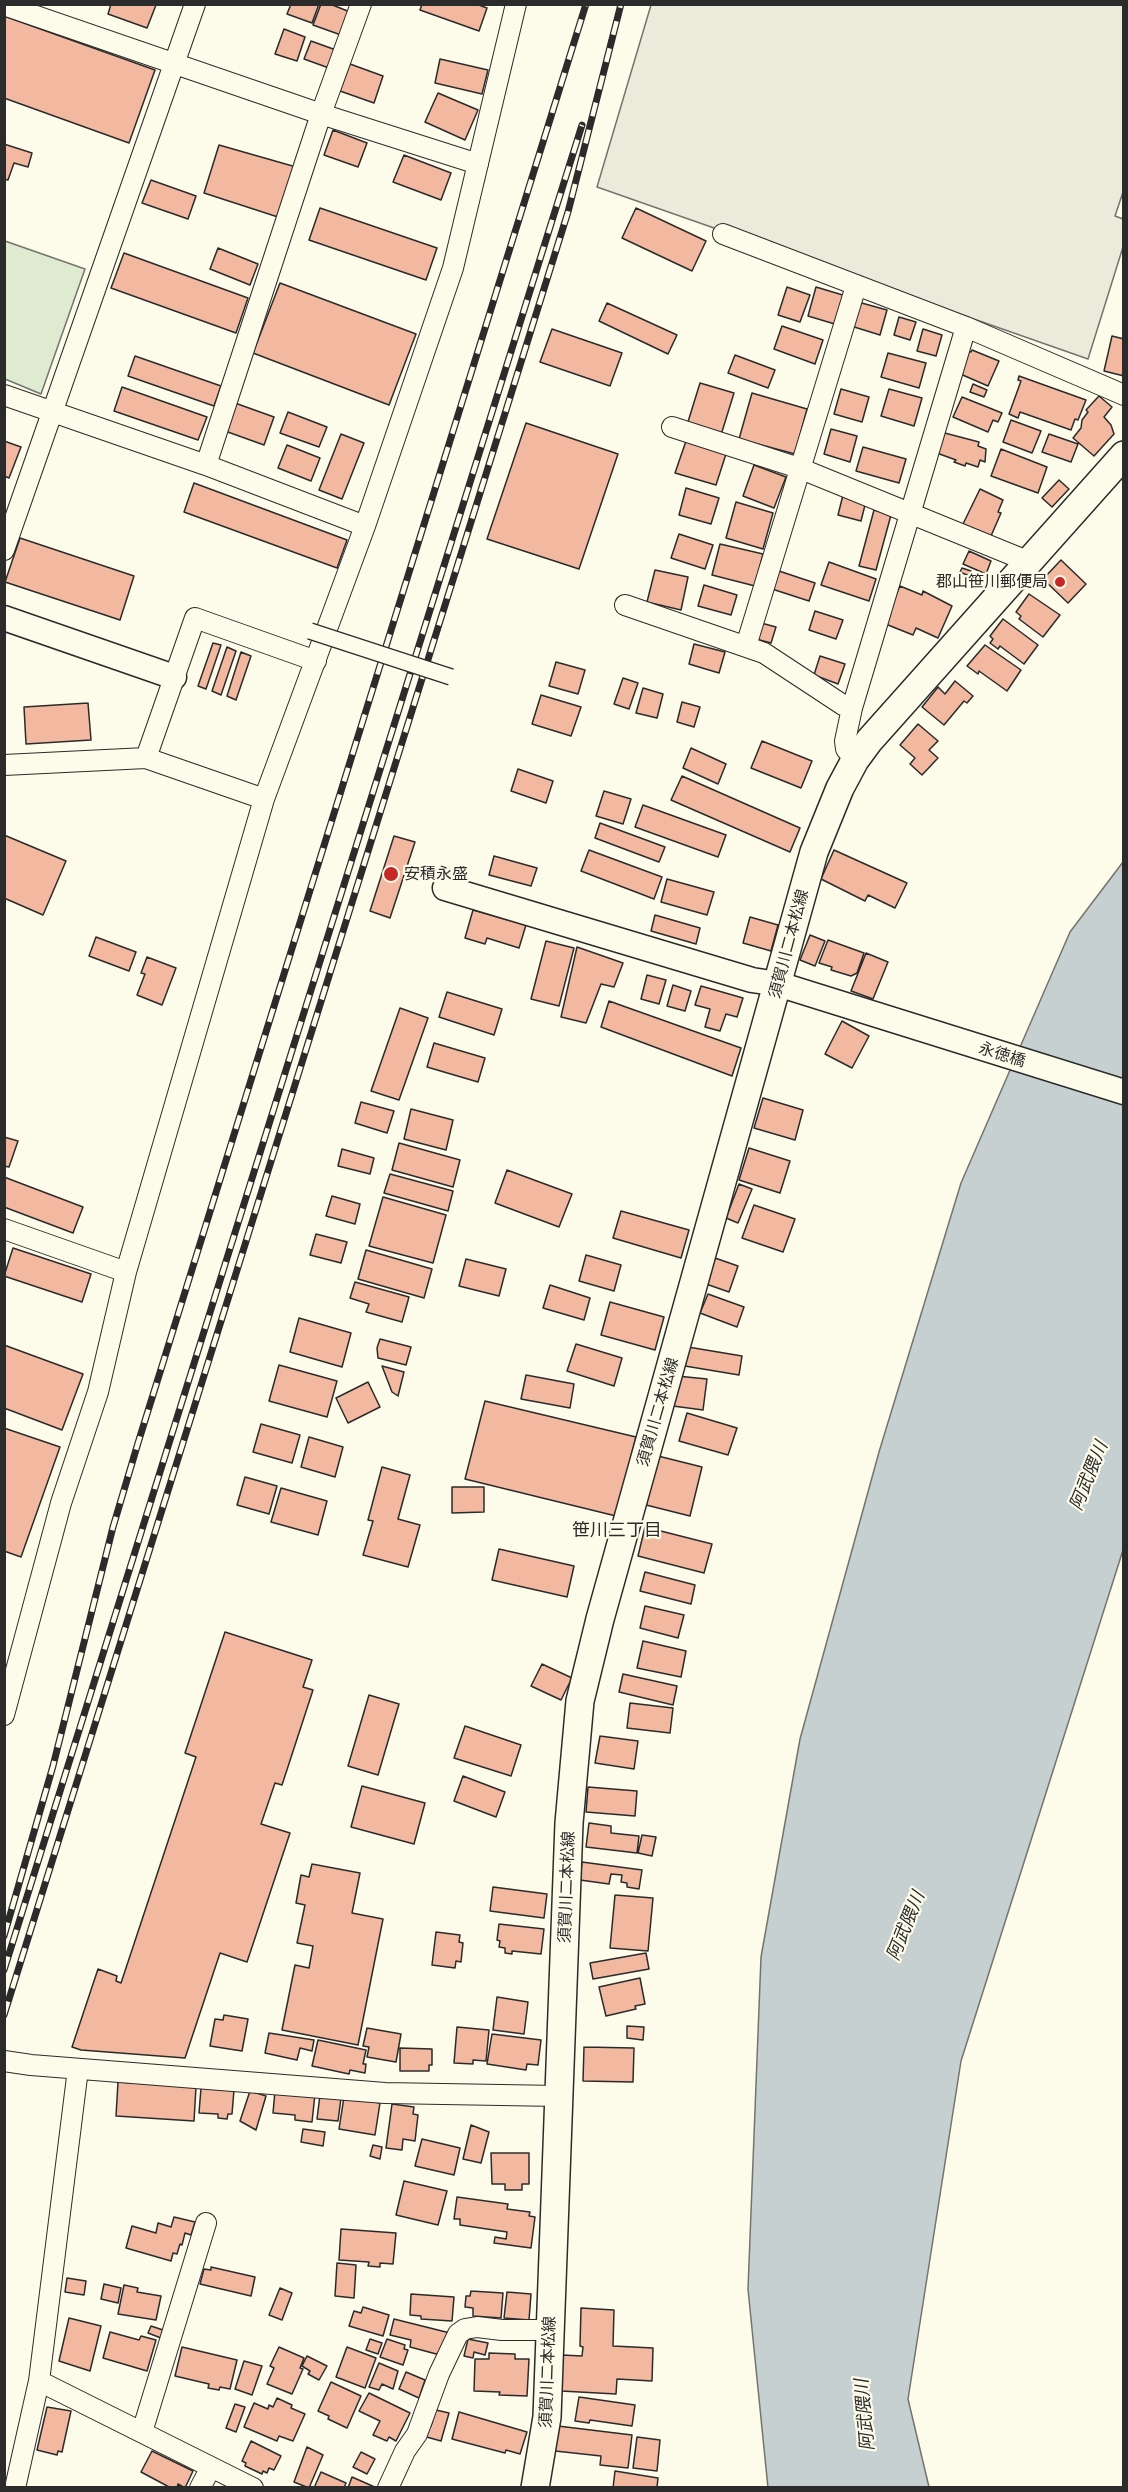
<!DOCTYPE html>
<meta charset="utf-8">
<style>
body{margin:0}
#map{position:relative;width:1128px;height:2492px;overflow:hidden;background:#fdfbea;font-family:Quicksand,sans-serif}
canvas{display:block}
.frame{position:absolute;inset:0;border:6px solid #2b2b2b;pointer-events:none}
</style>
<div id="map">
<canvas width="1128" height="2492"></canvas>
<div class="frame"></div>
</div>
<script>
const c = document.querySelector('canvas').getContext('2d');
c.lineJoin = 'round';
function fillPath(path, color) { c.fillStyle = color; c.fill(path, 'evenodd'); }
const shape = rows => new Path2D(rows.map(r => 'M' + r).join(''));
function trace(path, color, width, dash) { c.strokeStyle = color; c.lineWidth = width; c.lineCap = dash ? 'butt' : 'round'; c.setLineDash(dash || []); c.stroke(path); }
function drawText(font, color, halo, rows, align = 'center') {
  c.font = font + ' Quicksand,"Noto Sans JP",sans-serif'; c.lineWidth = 4.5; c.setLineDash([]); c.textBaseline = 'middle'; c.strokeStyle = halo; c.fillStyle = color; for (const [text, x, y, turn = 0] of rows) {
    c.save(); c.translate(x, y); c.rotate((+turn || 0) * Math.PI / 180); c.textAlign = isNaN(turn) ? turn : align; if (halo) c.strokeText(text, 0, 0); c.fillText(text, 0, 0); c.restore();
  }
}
const green = shape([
 [5,241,85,269,41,394,5,379,5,241]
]);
const parking = shape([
 [651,5,1123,5,1124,189,1115,216,1123,219,1123,247,1088,359,597,187,651,5]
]);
const water = shape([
 [1123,862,1123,1550,961,2061,908,2399,929,2487,768,2488,748,2289,761,1957,800,1739,879,1452,961,1183,1070,932,1123,862]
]);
const building = shape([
 [111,4,156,4,156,5,147,28,108,14,111,4],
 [291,4,319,4,312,23,287,14,291,4],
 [321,4,330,4,350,12,341,35,313,25,321,4],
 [422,4,476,4,487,8,479,31,420,10,422,4],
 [4,16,155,70,129,143,4,98,4,16],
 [284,29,305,37,297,61,275,54,284,29],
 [311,41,336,50,329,68,304,59,311,41],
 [440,59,488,70,482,94,435,83,440,59],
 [350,64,383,76,374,103,340,91,350,64],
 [438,93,478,110,465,140,425,122,438,93],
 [333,130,367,143,358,167,324,155,333,130],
 [4,144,32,153,28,167,14,163,8,180,4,179,4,144],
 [219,145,296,167,281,218,204,193,219,145],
 [404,155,451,173,441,200,393,182,404,155],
 [151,180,196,196,188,219,142,203,151,180],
 [320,208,437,248,426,280,309,240,320,208],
 [636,208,706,241,692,271,622,238,636,208],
 [218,248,258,264,250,285,210,269,218,248],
 [124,253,248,298,236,333,111,288,124,253],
 [280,283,416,334,389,405,253,353,280,283],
 [787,287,810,295,800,322,778,315,787,287],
 [816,287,846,296,838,325,808,316,816,287],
 [858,302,887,310,880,335,851,326,858,302],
 [607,303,677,335,668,354,599,321,607,303],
 [899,317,916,322,910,340,894,335,899,317],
 [782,326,823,340,815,364,774,349,782,326],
 [552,329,622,353,610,386,540,362,552,329],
 [923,329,942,335,936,356,917,351,923,329],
 [1112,336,1124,339,1124,376,1104,371,1112,336],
 [972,350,999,361,988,386,958,373,968,351,971,352,972,350],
 [888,353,926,363,919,388,881,377,888,353],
 [735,355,775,370,768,388,728,373,735,355],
 [135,356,221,386,214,406,128,376,135,356],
 [1019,376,1086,400,1078,420,1075,419,1071,430,1020,412,1018,418,1009,414,1021,381,1018,380,1019,376],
 [700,383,734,393,721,435,687,425,700,383],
 [973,384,987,390,984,397,970,392,973,384],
 [122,387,207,417,198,440,114,411,122,387],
 [841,389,869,397,862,422,834,414,841,389],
 [889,389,922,398,914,426,881,416,889,389],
 [752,393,807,409,795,454,739,439,752,393],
 [1099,396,1112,407,1104,417,1111,425,1114,434,1094,456,1073,438,1081,428,1082,420,1088,412,1086,410,1099,396],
 [962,397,1002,413,998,422,993,420,988,432,953,417,962,397],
 [235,403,274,417,264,445,225,431,235,403],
 [288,412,327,427,319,447,280,433,288,412],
 [1011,420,1041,431,1032,453,1003,442,1011,420],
 [526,423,618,454,579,569,487,539,526,423],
 [831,429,857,436,850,462,824,454,831,429],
 [941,432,979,442,978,446,986,449,985,462,980,460,978,467,966,463,965,466,954,462,956,460,934,452,941,432],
 [341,434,364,443,342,499,319,490,341,434],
 [1049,434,1078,444,1071,462,1042,452,1049,434],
 [4,441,21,447,9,478,4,476,4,441],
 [686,441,726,454,716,485,675,473,686,441],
 [287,445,320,458,311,481,278,468,287,445],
 [863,447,906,459,899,483,856,471,863,447],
 [1001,449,1047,467,1038,493,991,476,1001,449],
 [754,465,786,477,774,508,743,496,754,465],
 [1059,480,1069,489,1052,507,1042,498,1059,480],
 [194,483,347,540,337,568,184,512,194,483],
 [686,488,719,498,711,524,679,515,686,488],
 [980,489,1003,500,998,512,1001,513,991,536,963,524,980,489],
 [843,495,866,501,861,521,838,515,843,495],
 [736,502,773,513,763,549,726,538,736,502],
 [874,510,891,515,876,570,859,566,874,510],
 [679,534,713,545,705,569,671,558,679,534],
 [20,538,134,576,120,620,5,582,20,538],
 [720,544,763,554,755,586,712,575,720,544],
 [969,551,991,561,986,574,963,564,969,551],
 [1061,560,1086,584,1068,603,1043,579,1061,560],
 [829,562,876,579,869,601,821,585,829,562],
 [962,568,971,571,969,576,960,572,962,568],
 [655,570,688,577,681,610,647,602,655,570],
 [779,571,815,583,809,601,772,589,779,571],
 [704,585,737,595,731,615,698,606,704,585],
 [900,586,922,595,923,591,952,606,938,638,916,628,913,635,883,623,900,586],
 [1029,594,1060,615,1043,637,1019,619,1021,616,1016,612,1029,594],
 [815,611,843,620,836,639,809,630,815,611],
 [1003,619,1038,645,1024,664,1000,646,998,649,990,643,993,639,990,636,1003,619],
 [761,623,776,627,771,643,756,639,761,623],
 [213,643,221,645,206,689,198,686,213,643],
 [694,644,725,652,719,673,689,664,694,644],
 [985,645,1021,670,1007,691,979,671,978,674,967,666,985,645],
 [227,647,236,651,221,695,212,691,227,647],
 [241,652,251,656,236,700,227,696,241,652],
 [820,656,845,664,838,684,814,675,820,656],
 [556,662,585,670,578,694,549,686,556,662],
 [623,678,638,683,629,709,614,704,623,678],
 [955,681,973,696,967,703,964,701,944,725,922,707,938,687,945,694,955,681],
 [643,688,663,694,657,718,636,713,643,688],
 [541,695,581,707,571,736,532,724,541,695],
 [682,702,700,707,694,727,677,722,682,702],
 [88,703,91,740,26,744,24,707,88,703],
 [918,724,938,741,929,750,938,758,922,775,910,764,915,758,900,745,918,724],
 [762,741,812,761,801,788,751,768,762,741],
 [691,748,726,764,718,784,683,768,691,748],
 [518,769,553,781,546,803,511,791,518,769],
 [682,776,800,828,790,852,671,800,682,776],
 [604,791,631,799,623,824,596,816,604,791],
 [643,805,726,835,718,857,635,827,643,805],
 [600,823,665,847,659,862,595,838,600,823],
 [4,835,66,861,43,915,4,898,4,835],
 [394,836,415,842,390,918,370,911,394,836],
 [589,850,662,877,654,899,581,871,589,850],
 [834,850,907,883,895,908,868,895,865,901,821,879,834,850],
 [494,856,537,868,531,886,489,875,494,856],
 [667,879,714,892,707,915,661,902,667,879],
 [473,910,526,925,519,948,487,938,485,944,465,938,473,910],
 [655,915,700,928,696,944,651,931,655,915],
 [750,917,778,925,771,951,743,943,750,917],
 [810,935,825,941,815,966,800,960,810,935],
 [96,937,136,952,129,971,89,956,96,937],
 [828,940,864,953,857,973,851,976,831,970,832,967,819,963,828,940],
 [546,941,574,948,559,1006,531,999,546,941],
 [577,947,623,963,614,987,601,984,586,1023,561,1017,577,947],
 [866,953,888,962,873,999,851,991,866,953],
 [147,957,176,968,162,1005,137,995,145,974,141,973,147,957],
 [647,975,666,980,659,1004,641,999,647,975],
 [673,985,691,991,685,1011,667,1006,673,985],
 [701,986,743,998,737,1017,726,1014,720,1031,705,1027,710,1009,695,1005,701,986],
 [447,992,502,1009,494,1035,439,1017,447,992],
 [609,1001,741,1048,732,1076,601,1027,609,1001],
 [400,1008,428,1018,399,1100,371,1091,400,1008],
 [842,1021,869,1036,852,1068,825,1054,842,1021],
 [434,1043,485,1058,478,1082,427,1067,434,1043],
 [763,1098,803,1110,795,1140,754,1128,763,1098],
 [361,1102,394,1111,387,1133,355,1123,361,1102],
 [411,1109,453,1120,446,1150,404,1139,411,1109],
 [4,1137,18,1141,9,1167,4,1166,4,1137],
 [399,1143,460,1160,453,1187,392,1170,399,1143],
 [749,1148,790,1161,780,1193,739,1180,749,1148],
 [342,1149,374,1158,370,1174,338,1166,342,1149],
 [507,1170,572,1194,559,1227,495,1203,507,1170],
 [390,1174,453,1191,448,1211,384,1193,390,1174],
 [4,1177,83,1207,73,1233,4,1207,4,1177],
 [739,1184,752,1189,738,1223,726,1218,739,1184],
 [332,1196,360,1204,355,1224,326,1216,332,1196],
 [383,1197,446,1215,433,1263,369,1246,383,1197],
 [754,1205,795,1219,783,1252,742,1238,754,1205],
 [621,1211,689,1230,681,1258,613,1238,621,1211],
 [316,1234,347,1242,341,1263,310,1255,316,1234],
 [13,1248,91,1274,82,1302,4,1276,13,1248],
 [366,1250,432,1269,424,1298,358,1279,366,1250],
 [586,1255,621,1265,614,1291,579,1281,586,1255],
 [715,1258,738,1266,729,1292,706,1284,715,1258],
 [466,1259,506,1269,499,1296,459,1286,466,1259],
 [355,1282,409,1297,402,1322,366,1312,369,1304,350,1298,355,1282],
 [550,1285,590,1298,584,1320,543,1308,550,1285],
 [708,1294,744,1307,737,1327,700,1313,708,1294],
 [610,1302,664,1317,655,1350,601,1335,610,1302],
 [299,1318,351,1333,342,1367,290,1352,299,1318],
 [380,1339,411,1347,406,1365,378,1358,377,1348,380,1339],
 [576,1344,622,1358,614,1386,567,1371,576,1344],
 [4,1345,83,1374,62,1430,4,1408,4,1345],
 [688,1347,742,1356,739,1375,685,1366,688,1347],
 [279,1365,337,1381,327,1417,269,1401,279,1365],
 [382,1366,404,1372,398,1396,392,1392,382,1366],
 [526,1375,574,1384,570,1408,521,1399,526,1375],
 [677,1376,707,1379,703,1410,673,1406,677,1376],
 [368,1382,380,1407,348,1423,336,1398,368,1382],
 [485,1401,636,1437,616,1516,465,1479,485,1401],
 [687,1413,737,1428,728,1455,679,1441,687,1413],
 [261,1424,300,1435,292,1463,253,1452,261,1424],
 [4,1428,60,1447,21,1557,4,1551,4,1428],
 [309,1437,343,1447,335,1477,301,1467,309,1437],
 [658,1456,702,1467,690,1516,646,1505,658,1456],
 [382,1467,410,1475,398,1519,420,1525,408,1567,363,1555,373,1521,368,1520,382,1467],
 [245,1477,277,1486,269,1514,237,1505,245,1477],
 [452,1487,484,1487,484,1512,452,1513,452,1487],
 [281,1488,327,1501,318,1535,271,1522,281,1488],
 [645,1527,712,1544,704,1573,638,1556,645,1527],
 [499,1549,574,1566,567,1597,492,1580,499,1549],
 [645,1572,695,1585,691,1604,640,1591,645,1572],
 [645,1606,684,1615,678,1638,640,1628,645,1606],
 [225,1632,312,1660,303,1687,313,1690,282,1785,275,1783,261,1824,290,1833,247,1962,220,1953,185,2058,81,2050,72,2047,98,1969,117,1976,116,1981,121,1983,196,1757,185,1753,225,1632],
 [643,1641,686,1651,681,1677,637,1668,643,1641],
 [542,1664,572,1678,561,1700,531,1686,542,1664],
 [623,1674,677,1686,673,1705,619,1692,623,1674],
 [369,1695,399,1704,378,1775,348,1766,369,1695],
 [630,1703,673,1708,670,1733,627,1728,630,1703],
 [465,1726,521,1745,511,1776,454,1758,465,1726],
 [600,1736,638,1741,634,1769,595,1763,600,1736],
 [463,1776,505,1792,496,1817,454,1801,463,1776],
 [362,1786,425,1803,414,1844,351,1827,362,1786],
 [588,1787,637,1791,635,1816,586,1812,588,1787],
 [589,1823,611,1826,611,1833,639,1836,637,1853,586,1847,589,1823],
 [642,1835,656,1837,652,1856,638,1853,642,1835],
 [582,1862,642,1870,639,1889,627,1887,627,1883,621,1882,622,1875,611,1874,609,1884,580,1880,582,1862],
 [312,1864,360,1873,352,1913,383,1919,358,2045,282,2030,295,1965,309,1968,313,1946,297,1943,305,1905,296,1903,301,1875,309,1877,312,1864],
 [493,1887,547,1894,544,1918,490,1911,493,1887],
 [615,1895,653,1898,648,1951,610,1948,615,1895],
 [499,1924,544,1929,541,1954,512,1951,512,1954,505,1953,505,1948,499,1947,500,1941,497,1940,499,1924],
 [436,1932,460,1935,459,1942,463,1943,461,1962,456,1961,455,1968,432,1965,436,1932],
 [646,1953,649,1969,593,1979,590,1963,646,1953],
 [640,1978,645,2004,635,2006,636,2009,606,2016,599,1987,640,1978],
 [497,1997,528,2002,524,2034,493,2030,497,1997],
 [224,2015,248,2019,242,2051,210,2046,215,2019,223,2020,224,2015],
 [627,2026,644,2027,643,2040,627,2038,627,2026],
 [457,2027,489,2030,486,2061,473,2060,473,2064,454,2063,457,2027],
 [367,2028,401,2034,396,2062,367,2057,369,2047,363,2046,367,2028],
 [269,2033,314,2040,312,2051,300,2048,297,2060,265,2053,269,2033],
 [492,2034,541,2040,538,2065,527,2064,526,2070,487,2064,492,2034],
 [318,2040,366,2050,363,2064,366,2064,365,2073,350,2070,349,2074,312,2066,318,2040],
 [584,2047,634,2048,633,2082,583,2081,584,2047],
 [400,2048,432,2049,432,2065,429,2065,429,2071,400,2071,400,2048],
 [118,2082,196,2087,194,2121,116,2116,118,2082],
 [201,2088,234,2090,232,2114,228,2114,227,2119,218,2118,218,2114,199,2113,201,2088],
 [250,2091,266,2096,256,2130,240,2121,250,2091],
 [275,2091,315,2094,312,2122,295,2120,295,2115,273,2113,275,2091],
 [320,2095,341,2098,338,2121,317,2119,320,2095],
 [344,2097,380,2103,375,2135,339,2129,344,2097],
 [392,2104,414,2107,413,2114,418,2115,415,2141,403,2139,402,2150,386,2148,392,2104],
 [471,2125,489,2132,481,2163,463,2159,471,2125],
 [303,2129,325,2132,323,2146,301,2142,303,2129],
 [422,2139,460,2148,454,2175,415,2166,422,2139],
 [373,2145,382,2147,380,2159,370,2156,373,2145],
 [491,2153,529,2153,529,2184,522,2184,522,2190,505,2190,505,2184,492,2184,491,2153],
 [404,2181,447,2191,438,2225,396,2215,404,2181],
 [457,2197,508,2204,507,2209,530,2212,529,2216,535,2217,531,2248,494,2243,495,2237,506,2239,507,2232,460,2225,460,2219,454,2219,457,2197],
 [174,2217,195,2222,191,2235,185,2233,182,2245,180,2244,177,2254,173,2253,171,2261,126,2248,132,2226,156,2233,158,2223,171,2227,174,2217],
 [341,2229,396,2233,393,2264,380,2263,380,2267,368,2266,369,2262,339,2260,341,2229],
 [337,2263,356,2265,354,2298,335,2296,337,2263],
 [211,2267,255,2277,251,2296,200,2284,204,2269,211,2270,211,2267],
 [67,2278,86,2281,84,2295,65,2292,67,2278],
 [104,2284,121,2288,118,2303,101,2299,104,2284],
 [124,2285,138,2288,137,2292,161,2296,156,2320,118,2314,124,2285],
 [280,2288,292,2293,282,2320,269,2315,280,2288],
 [471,2291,503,2293,501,2318,473,2316,473,2308,465,2307,466,2296,470,2296,471,2291],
 [507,2292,531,2294,529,2320,504,2318,507,2292],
 [411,2294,454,2297,452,2321,421,2319,421,2316,410,2315,411,2294],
 [363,2307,389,2315,383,2336,349,2326,354,2311,361,2313,363,2307],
 [581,2308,614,2310,613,2346,653,2348,652,2381,617,2379,616,2394,561,2391,562,2355,582,2356,583,2347,580,2346,581,2308],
 [69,2318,101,2326,90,2371,59,2361,69,2318],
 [394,2319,450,2333,440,2355,410,2347,411,2340,390,2335,394,2319],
 [151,2326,163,2330,161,2338,148,2333,151,2326],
 [110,2332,139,2340,141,2336,156,2340,147,2371,103,2358,110,2332],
 [370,2339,382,2343,378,2354,366,2350,370,2339],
 [387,2339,405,2345,404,2349,408,2350,403,2365,380,2357,387,2339],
 [468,2339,488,2343,485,2355,474,2352,473,2358,464,2356,468,2339],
 [182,2347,237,2360,230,2389,220,2387,219,2390,208,2388,209,2384,175,2376,182,2347],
 [279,2347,304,2358,300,2368,303,2369,292,2394,267,2384,274,2368,270,2366,279,2347],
 [347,2347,376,2358,365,2388,336,2377,347,2347],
 [489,2353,515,2354,515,2359,529,2359,527,2396,499,2395,500,2392,474,2391,475,2359,489,2359,489,2353],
 [307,2356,327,2366,319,2380,308,2374,310,2371,302,2366,307,2356],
 [244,2361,262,2366,252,2395,235,2389,244,2361],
 [379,2363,398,2371,393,2389,382,2384,379,2390,369,2387,379,2363],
 [406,2372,425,2380,419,2398,399,2389,406,2372],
 [331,2382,361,2396,347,2428,328,2419,329,2416,318,2411,331,2382],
 [369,2393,410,2413,396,2441,389,2437,387,2441,373,2435,380,2421,359,2411,369,2393],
 [579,2397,635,2405,632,2426,590,2420,589,2423,575,2421,579,2397],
 [277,2398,292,2405,291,2408,305,2414,293,2441,279,2436,277,2441,244,2427,254,2403,268,2409,269,2405,273,2407,277,2398],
 [235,2404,245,2407,236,2432,226,2428,235,2404],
 [47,2407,71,2411,62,2452,58,2451,57,2455,37,2450,47,2407],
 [436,2410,449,2413,441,2441,423,2436,426,2425,431,2426,436,2410],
 [459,2412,527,2432,520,2454,506,2450,505,2453,452,2439,459,2412],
 [558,2426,632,2435,628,2468,600,2465,601,2456,555,2451,558,2426],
 [637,2437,660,2440,657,2471,633,2468,637,2437],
 [251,2441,281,2456,274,2470,269,2468,267,2473,263,2471,262,2474,245,2466,246,2463,242,2461,251,2441],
 [307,2447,323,2455,309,2488,294,2482,307,2447],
 [152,2451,193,2471,185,2488,178,2484,177,2488,171,2488,141,2472,152,2451],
 [361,2452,375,2459,367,2474,353,2467,361,2452],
 [615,2471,658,2478,657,2487,659,2488,613,2488,615,2471],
 [321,2472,346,2483,344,2488,314,2488,321,2472],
 [352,2477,377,2488,348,2488,352,2477]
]);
const minor = shape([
 [4,5,321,114,478,164],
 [723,234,966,327,1124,395],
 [4,395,206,465,365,526],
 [672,427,799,468,1027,561],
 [206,465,321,114,361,4],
 [4,550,195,4],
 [625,605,764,653,843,705,852,708],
 [746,646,856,286],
 [855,760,846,749,845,741,852,708,966,327],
 [4,765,146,758],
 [264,799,146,758,195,618,316,661],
 [4,1229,126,1272],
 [4,1715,61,1503,98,1392,126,1272,264,799,365,526,453,268,516,4],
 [4,2061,31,2065,385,2093,559,2096],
 [39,2381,253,2488],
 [142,2432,206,2223],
 [15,2488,39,2381,78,2069],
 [200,2488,211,2467],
 [388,2488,405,2451,417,2434,439,2374,458,2334,465,2329,477,2327,502,2330,550,2330]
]);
const tertiary = shape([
 [4,618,174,677],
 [445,888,752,980,778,984,1124,1092]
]);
const secondary = shape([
 [535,2488,547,2417,569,1823,580,1701,600,1619,814,852,840,788,855,760,869,741,1124,455]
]);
const rail = shape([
 [4,1936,53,1766,113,1527,138,1443,586,4],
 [4,1970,582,125],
 [4,2015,568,212,621,4]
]);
const pedestrianBridge = shape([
 [310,631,451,677]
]);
const markers = [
 [1060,582,6,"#c62828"],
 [391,874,8,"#c62828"]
];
const poiNames = [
 ["郡山笹川郵便局",1048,582],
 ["安積永盛",404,874,"left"]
];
const streetNames = [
 ["須賀川二本松線",789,944,-75],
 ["永徳橋",1002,1055,17],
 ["須賀川二本松線",658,1412,-74],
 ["須賀川二本松線",567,1887,-88],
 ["須賀川二本松線",548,2372,-88]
];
const waterNames = [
 ["阿武隈川",1089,1476,-68],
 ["阿武隈川",906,1926,-68],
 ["阿武隈川",865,2415,-95]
];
const neighbourhoodNames = [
 ["笹川三丁目",617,1531]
];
fillPath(green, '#deebd1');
trace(green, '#74746e', 1.5);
fillPath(parking, '#eceadb');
trace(parking, '#74746e', 1.5);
fillPath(water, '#c7d0d0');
trace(water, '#74746e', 1.5);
fillPath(building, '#f2b8a0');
trace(building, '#2b2b2b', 1.5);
trace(minor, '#2b2b2b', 22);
trace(tertiary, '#2b2b2b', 27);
trace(secondary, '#2b2b2b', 30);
trace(minor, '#fdfbea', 20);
trace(tertiary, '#fdfbea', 24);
trace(secondary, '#fdfbea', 27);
trace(rail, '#2b2b2b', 7);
trace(rail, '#fdfbea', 4.5, [14]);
trace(pedestrianBridge, '#2b2b2b', 18, []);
trace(pedestrianBridge, '#fdfbea', 15);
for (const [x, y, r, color] of markers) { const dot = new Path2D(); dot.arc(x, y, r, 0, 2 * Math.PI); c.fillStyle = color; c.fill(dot); trace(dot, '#fdfbea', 2); }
drawText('16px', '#2b2b2b', '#fdfbea', poiNames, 'right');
drawText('16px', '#2b2b2b', '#fdfbea', streetNames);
drawText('italic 18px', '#2b2b2b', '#fdfbea', waterNames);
drawText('18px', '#2b2b2b', '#fdfbea', neighbourhoodNames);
</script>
